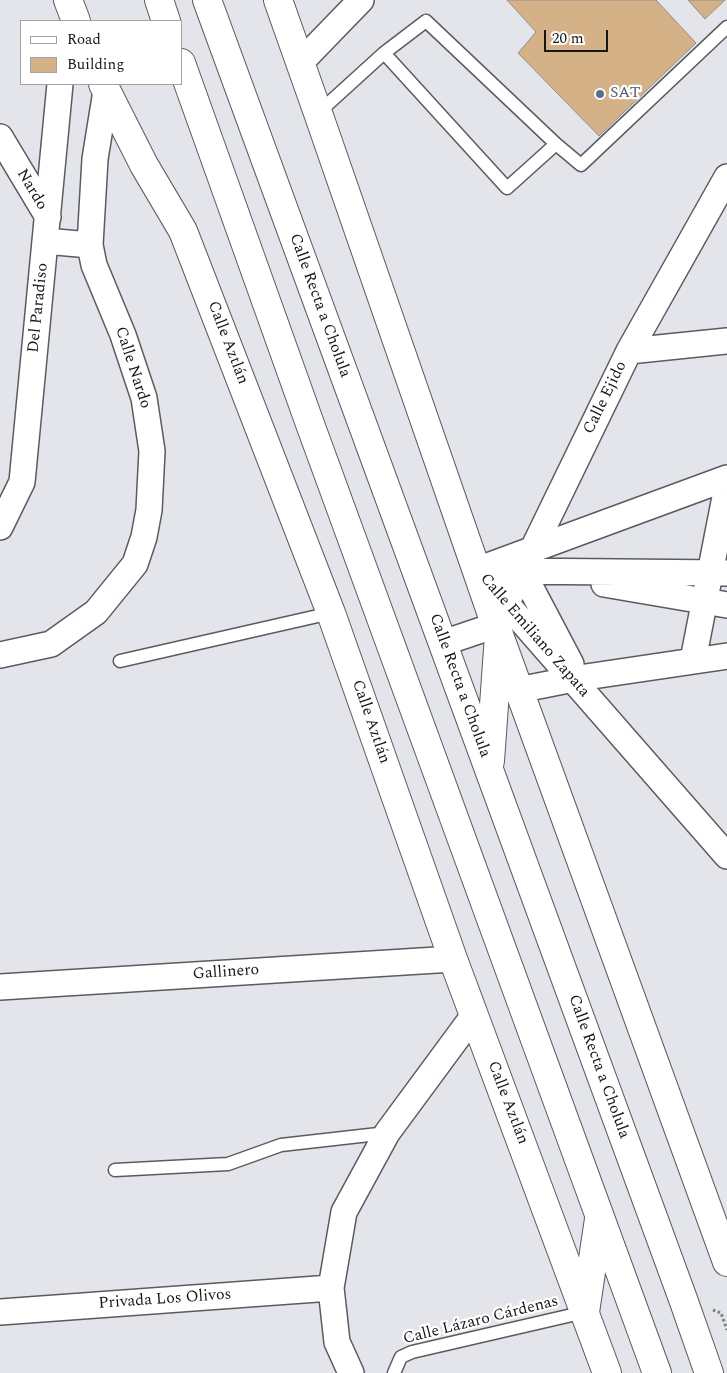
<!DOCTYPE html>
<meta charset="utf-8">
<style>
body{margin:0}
#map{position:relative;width:727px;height:1373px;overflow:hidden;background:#e3e5ea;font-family:Spectral,serif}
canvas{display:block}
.legend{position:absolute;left:20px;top:20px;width:162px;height:65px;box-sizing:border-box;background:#fff;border:1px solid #a2a2a3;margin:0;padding:6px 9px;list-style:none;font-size:15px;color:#161618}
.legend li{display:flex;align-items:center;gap:10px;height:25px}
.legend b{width:25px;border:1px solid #a2a2a3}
.scale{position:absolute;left:544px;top:30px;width:64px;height:22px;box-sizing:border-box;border:2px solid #161618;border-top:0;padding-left:6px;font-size:15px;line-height:18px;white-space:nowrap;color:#161618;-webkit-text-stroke:4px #fff;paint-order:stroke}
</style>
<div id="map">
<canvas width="727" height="1373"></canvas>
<ul class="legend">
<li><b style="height:6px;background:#fff"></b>Road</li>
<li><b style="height:14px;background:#d5b188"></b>Building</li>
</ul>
<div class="scale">20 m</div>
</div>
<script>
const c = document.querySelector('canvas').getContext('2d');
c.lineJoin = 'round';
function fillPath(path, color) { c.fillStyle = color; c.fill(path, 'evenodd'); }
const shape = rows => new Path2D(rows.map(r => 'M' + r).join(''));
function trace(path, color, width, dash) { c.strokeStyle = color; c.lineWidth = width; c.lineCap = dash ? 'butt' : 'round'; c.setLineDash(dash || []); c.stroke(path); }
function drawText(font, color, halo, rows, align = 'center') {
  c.font = font + ' Spectral,serif'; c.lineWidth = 4.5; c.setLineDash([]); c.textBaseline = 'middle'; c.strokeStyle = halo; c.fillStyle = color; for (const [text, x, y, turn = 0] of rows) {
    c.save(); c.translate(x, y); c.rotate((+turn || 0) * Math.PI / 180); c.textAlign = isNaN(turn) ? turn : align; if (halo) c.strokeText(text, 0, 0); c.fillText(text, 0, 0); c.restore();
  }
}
const building = shape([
 [507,0,656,0,696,43,599,136,518,53,536,32,507,0],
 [688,0,725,0,705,19,688,0]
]);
const path = shape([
 [713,1310,721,1313,727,1330]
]);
const lane = shape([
 [384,53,507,188,556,144],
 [318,113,384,53,426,21,556,144,581,165,727,27],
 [120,661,331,613],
 [115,1170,228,1164,281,1145,387,1133],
 [394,1373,401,1357,412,1352,585,1312]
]);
const street = shape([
 [300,63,361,0],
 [0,137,48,217],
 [45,241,90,245],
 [629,351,727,341],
 [727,478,477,570,727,856],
 [0,527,22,482,60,84],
 [509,571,727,573],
 [522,571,571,664],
 [604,584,727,605],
 [443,643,496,625,629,351,727,177],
 [0,655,51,644,96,612,135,564,144,537,149,510,152,451,144,398,123,335,94,265,90,245,95,159,106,91],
 [693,660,727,487],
 [518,690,579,678,727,656],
 [0,987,453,959],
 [0,1312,331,1288],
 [351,1373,337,1342,331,1288,344,1212,387,1133,474,1015]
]);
const secondary = shape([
 [68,0,76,21],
 [278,0,318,113,499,635,727,1262],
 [103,84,144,165,183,231,331,613,453,959,607,1373]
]);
const primary = shape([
 [159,0,166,21],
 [207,0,683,1299,709,1373],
 [181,63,310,424,657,1373],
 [490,761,499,635],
 [585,1312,599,1219]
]);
const markers = [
 [600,94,5,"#5c6f8a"]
];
const serviceNames = [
 ["SAT",610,94]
];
const streetNames = [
 ["Nardo",31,190,59],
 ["Calle Recta a Cholula",319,306,70],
 ["Del Paradiso",39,308,-84],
 ["Calle Aztlán",227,343,69],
 ["Calle Nardo",132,368,72],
 ["Calle Ejido",606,398,-64],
 ["Calle Emiliano Zapata",534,636,49],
 ["Calle Recta a Cholula",459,686,70],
 ["Calle Aztlán",370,722,71],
 ["Gallinero",226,973,-4],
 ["Calle Recta a Cholula",598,1067,70],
 ["Calle Aztlán",507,1103,69],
 ["Privada Los Olivos",165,1300,-4],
 ["Calle Lázaro Cárdenas",481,1321,-14]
];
fillPath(building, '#d5b188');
trace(building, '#93908c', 1);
trace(lane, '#5a5b60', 15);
trace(street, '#5a5b60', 28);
trace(secondary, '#5a5b60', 30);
trace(primary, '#5a5b60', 30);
trace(path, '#7e7f83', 3, [2.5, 2.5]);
trace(lane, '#fff', 12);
trace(street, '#fff', 25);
trace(secondary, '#fff', 28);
trace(primary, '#fff', 28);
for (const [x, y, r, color] of markers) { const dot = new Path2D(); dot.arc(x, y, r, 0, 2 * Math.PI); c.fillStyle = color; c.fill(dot); trace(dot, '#fff', 2); }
drawText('16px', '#4e5e75', '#fff', serviceNames, 'left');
drawText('16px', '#161618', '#fff', streetNames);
</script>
